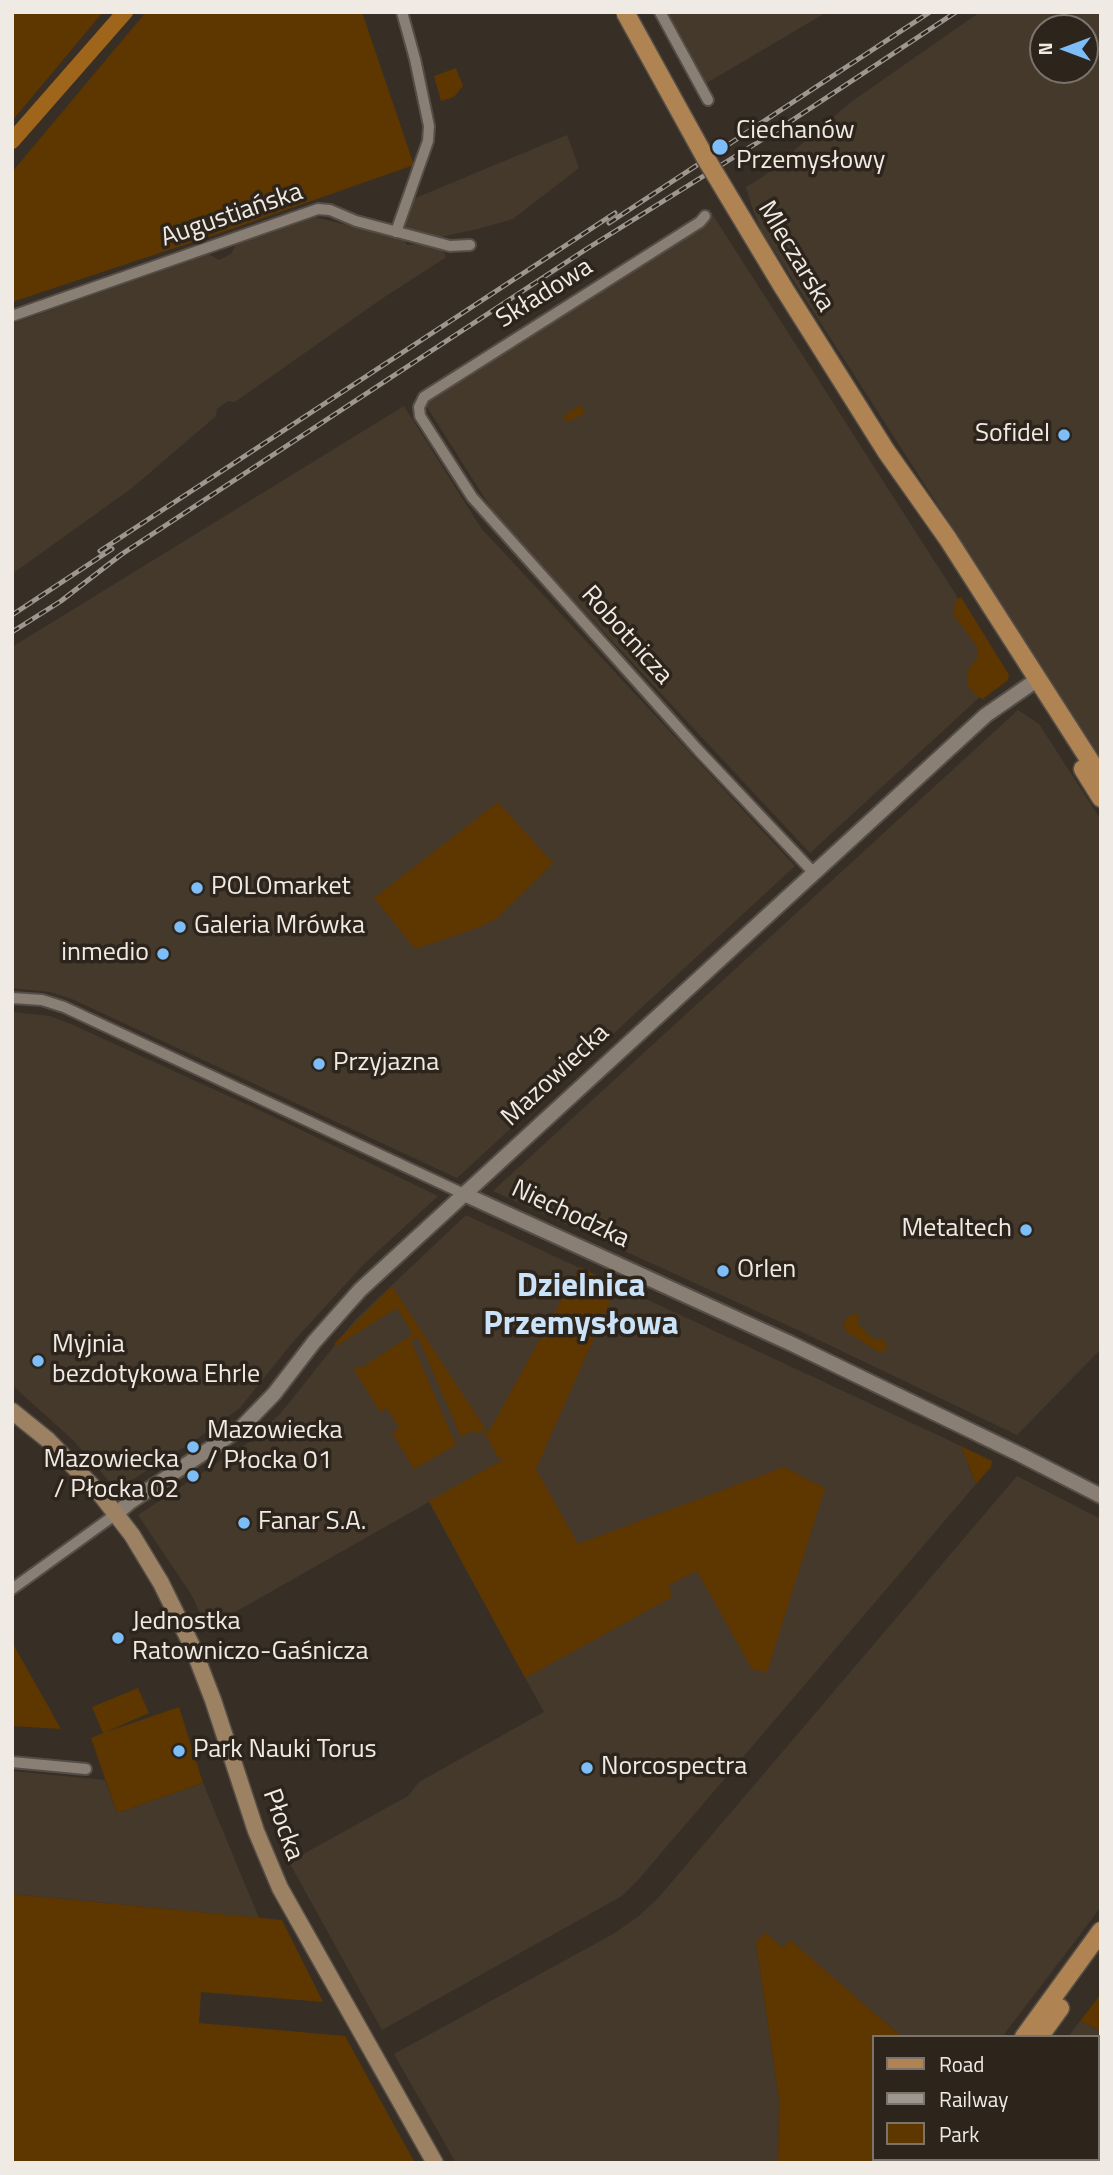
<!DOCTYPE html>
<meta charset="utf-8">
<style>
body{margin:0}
#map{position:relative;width:1113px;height:2175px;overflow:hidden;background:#372f26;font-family:"Titillium Web",sans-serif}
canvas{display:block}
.frame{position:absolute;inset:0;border:14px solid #f0eae5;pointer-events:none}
.legend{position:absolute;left:872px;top:2035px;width:228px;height:126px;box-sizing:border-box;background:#2d251c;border:2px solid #7b746c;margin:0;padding:9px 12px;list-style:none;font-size:21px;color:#f0eae5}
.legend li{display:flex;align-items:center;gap:14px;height:35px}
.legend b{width:35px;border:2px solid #7b746c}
.north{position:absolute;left:1029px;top:14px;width:70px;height:70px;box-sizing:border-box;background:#2d251c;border:2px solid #7b746c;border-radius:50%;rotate:270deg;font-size:19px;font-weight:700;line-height:28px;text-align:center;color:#f0eae5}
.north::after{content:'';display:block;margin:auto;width:24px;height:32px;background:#7dbef9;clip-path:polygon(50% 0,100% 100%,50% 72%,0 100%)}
</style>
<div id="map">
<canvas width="1113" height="2175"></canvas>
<div class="frame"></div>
<ul class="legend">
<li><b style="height:9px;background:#b08452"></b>Road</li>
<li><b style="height:9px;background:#9d9790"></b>Railway</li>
<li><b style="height:19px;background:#5d3600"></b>Park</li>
</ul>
<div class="north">N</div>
</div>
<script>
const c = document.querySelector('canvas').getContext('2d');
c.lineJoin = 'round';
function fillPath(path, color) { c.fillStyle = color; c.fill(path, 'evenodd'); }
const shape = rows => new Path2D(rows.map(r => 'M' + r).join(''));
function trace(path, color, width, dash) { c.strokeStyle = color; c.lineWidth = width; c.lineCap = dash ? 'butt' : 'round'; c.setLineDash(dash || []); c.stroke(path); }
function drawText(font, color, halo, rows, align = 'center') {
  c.font = font + ' "Titillium Web",sans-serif'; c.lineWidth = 7; c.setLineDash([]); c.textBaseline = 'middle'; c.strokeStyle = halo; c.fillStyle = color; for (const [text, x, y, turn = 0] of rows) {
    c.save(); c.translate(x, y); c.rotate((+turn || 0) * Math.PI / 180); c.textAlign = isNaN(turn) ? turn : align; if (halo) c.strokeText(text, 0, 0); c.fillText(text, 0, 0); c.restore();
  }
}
const built = shape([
 [666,12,827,12,705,84],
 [980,12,1101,12,1101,759,761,230,752,207,746,187,764,176,851,102],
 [1043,28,1085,28,1085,70,1043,70],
 [567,135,579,168,513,219,478,229,440,237,403,227,413,199],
 [709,209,1006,673,810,853,498,519,420,396],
 [314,217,404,239,407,245,420,244,440,249,445,254,445,258,380,300,235,402,228,401,217,409,216,416,132,488,12,574,12,324,209,254,219,260,231,254,236,244],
 [404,406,481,528,795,866,457,1178,72,999,50,992,12,988,12,647],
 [1018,710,1039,724,1101,820,1101,1349,1017,1435,800,1331,493,1191],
 [12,1012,50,1016,71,1024,272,1116,438,1196,364,1264,292,1343,240,1408,197,1439,135,1478,115,1488,74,1441,12,1385],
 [466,1215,961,1446,976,1484,639,1879,622,1896,382,2030,289,1862,408,1796,419,1782,544,1712,429,1502,207,1628,191,1594,138,1515,252,1440,280,1414,355,1320],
 [1017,1476,1101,1519,1101,1907,1002,2037,902,2037,790,1941,783,1948,756,1943,779,2099,778,2163,456,2163,394,2054,613,1934,639,1916,659,1897],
 [12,1771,105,1780,117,1813,203,1783,259,1918,12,1894],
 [1080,2021,1101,2031,1101,2132,1097,2130,1097,2037,1068,2037]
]);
const green = shape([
 [12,12,103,12,12,121],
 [146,12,362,12,414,165,217,234,12,302,12,172],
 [456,68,463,86,454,97,441,101,434,76],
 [580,405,585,413,567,422,563,416],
 [961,597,1009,675,1008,680,983,699,976,696,967,684,968,670,978,657,978,648,953,614,956,600],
 [498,802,553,863,496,919,480,927,415,949,374,898],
 [580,1267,617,1286,536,1469,578,1544,784,1467,825,1488,767,1672,752,1669,697,1571,669,1585,672,1597,525,1678,429,1501,504,1459,503,1457,499,1459,483,1430,476,1434,474,1430,461,1437,418,1337,411,1341,456,1445,414,1469,392,1433,399,1428,387,1408,380,1412,353,1368,361,1368,413,1334,397,1308,336,1346,334,1344,392,1286,488,1433],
 [853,1314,859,1316,858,1324,875,1341,880,1338,887,1344,885,1352,879,1352,845,1331,844,1321],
 [961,1446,992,1461,991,1467,976,1484],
 [12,1642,61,1729,12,1726],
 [138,1688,149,1713,106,1732,179,1707,203,1783,117,1813,91,1738,103,1733,92,1707],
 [12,1894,282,1920,323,2002,201,1992,199,2023,345,2036,415,2163,12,2163],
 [765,1932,783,1948,790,1940,902,2037,873,2037,873,2159,905,2159,902,2163,778,2163,779,2099,756,1943],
 [1101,1994,1101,2031,1080,2021]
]);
const river = shape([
 [12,141,125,12]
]);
const minor = shape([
 [660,12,708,100],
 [705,216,700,222,424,397,419,407,420,416,472,497,699,751,814,873],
 [396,232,428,141,429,126,415,59,402,12],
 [12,316,318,209,330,210,356,221,450,246,470,245],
 [12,998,42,1000,64,1007,464,1194],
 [12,1589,116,1514],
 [12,1762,86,1769]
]);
const tertiary = shape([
 [464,1194,792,1344,1021,1455,1101,1496],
 [116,1514,130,1502,241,1428,274,1394,314,1342,360,1290,986,715,1038,679]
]);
const secondary = shape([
 [12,1411,48,1440,101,1495,132,1535,161,1583,193,1648,213,1700,256,1831,280,1888,435,2163]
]);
const primary = shape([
 [783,287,886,451,948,539,1101,778],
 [1083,769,1101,798],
 [1024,2037,1101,1931],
 [1039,2037,1060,2008],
 [925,2163,928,2159],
 [945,2163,947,2159]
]);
const rail = shape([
 [609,223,930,12],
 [100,551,615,213],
 [12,615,112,549],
 [12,632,61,601,122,554,588,248,779,129,956,12]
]);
const primaryBridge = shape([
 [625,12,705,157,783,287]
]);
const markers = [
 [720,147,9,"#7dbef9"],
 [1064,435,7,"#7dbef9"],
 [197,888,7,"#7dbef9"],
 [180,927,7,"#7dbef9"],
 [163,954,7,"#7dbef9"],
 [319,1064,7,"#7dbef9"],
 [1026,1230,7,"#7dbef9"],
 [723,1271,7,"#7dbef9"],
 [38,1361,7,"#7dbef9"],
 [193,1447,7,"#7dbef9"],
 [193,1476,7,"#7dbef9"],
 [244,1523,7,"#7dbef9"],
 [118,1638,7,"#7dbef9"],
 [179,1751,7,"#7dbef9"],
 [587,1768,7,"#7dbef9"]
];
const poiNames = [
 ["Ciechanów",736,132],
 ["Przemysłowy",736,162],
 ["Sofidel",1050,435,"right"],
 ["POLOmarket",211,888],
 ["Galeria Mrówka",194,927],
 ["inmedio",149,954,"right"],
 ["Przyjazna",333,1064],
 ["Metaltech",1012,1230,"right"],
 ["Orlen",737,1271],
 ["Myjnia",52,1346],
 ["bezdotykowa Ehrle",52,1376],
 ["Mazowiecka",207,1432],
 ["/ Płocka 01",207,1462],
 ["Mazowiecka",179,1461,"right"],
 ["/ Płocka 02",179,1491,"right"],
 ["Fanar S.A.",258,1523],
 ["Jednostka",132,1623],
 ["Ratowniczo-Gaśnicza",132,1653],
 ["Park Nauki Torus",193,1751],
 ["Norcospectra",601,1768]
];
const streetNames = [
 ["Augustiańska",232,216,-19],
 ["Mleczarska",795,257,59],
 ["Składowa",545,294,-32],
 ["Robotnicza",626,636,48],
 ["Mazowiecka",556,1076,-43],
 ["Niechodzka",570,1215,25],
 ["Płocka",282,1825,70]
];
const districtNames = [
 ["Dzielnica",581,1288],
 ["Przemysłowa",581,1326]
];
fillPath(built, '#45392c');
fillPath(green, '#5d3600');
trace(river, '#9e651b', 16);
trace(minor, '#554e47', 14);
trace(tertiary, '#554e47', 18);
trace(secondary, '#554e47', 19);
trace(primary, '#554e47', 21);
trace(minor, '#897f75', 10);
trace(tertiary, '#897f75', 14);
trace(secondary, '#9c8263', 16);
trace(primary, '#b08452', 18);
trace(rail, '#9d9790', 5);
trace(rail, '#2d251c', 2.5, [8]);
trace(primaryBridge, '#554e47', 21, []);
trace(primaryBridge, '#b08452', 18);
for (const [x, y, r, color] of markers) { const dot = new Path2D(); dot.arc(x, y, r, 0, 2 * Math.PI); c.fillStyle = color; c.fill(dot); trace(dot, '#2d251c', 2.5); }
drawText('26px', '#f0eae5', '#2d251c', poiNames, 'left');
drawText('26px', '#f0eae5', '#2d251c', streetNames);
drawText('bold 33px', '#cbe3f9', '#2d251c', districtNames);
</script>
